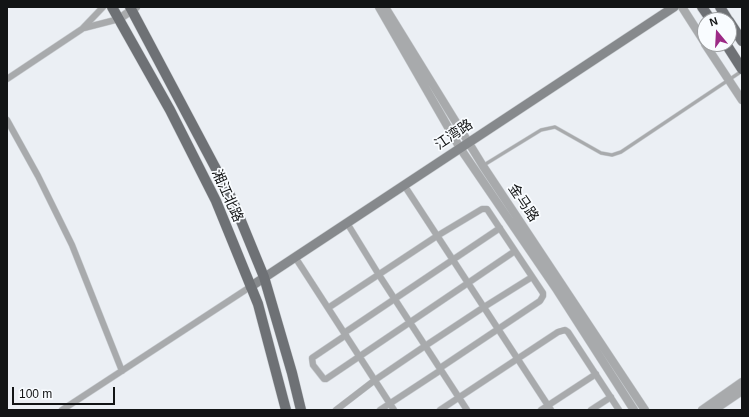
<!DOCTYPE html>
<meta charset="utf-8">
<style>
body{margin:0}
#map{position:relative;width:749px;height:417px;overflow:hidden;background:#ebeff4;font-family:Arial,sans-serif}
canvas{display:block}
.frame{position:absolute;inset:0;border:8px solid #121415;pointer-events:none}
.north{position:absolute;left:697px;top:12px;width:40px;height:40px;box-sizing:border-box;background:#f9fcff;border:1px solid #9d9fa1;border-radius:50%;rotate:342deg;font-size:11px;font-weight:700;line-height:16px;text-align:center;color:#121415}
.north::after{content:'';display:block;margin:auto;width:14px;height:18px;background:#9c2a86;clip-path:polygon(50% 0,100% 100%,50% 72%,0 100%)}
.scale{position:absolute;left:12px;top:387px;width:103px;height:18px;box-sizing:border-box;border:2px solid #121415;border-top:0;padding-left:5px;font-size:12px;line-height:14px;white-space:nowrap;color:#121415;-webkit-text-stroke:3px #f9fcff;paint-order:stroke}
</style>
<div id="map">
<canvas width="749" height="417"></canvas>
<div class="frame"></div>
<div class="north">N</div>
<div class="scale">100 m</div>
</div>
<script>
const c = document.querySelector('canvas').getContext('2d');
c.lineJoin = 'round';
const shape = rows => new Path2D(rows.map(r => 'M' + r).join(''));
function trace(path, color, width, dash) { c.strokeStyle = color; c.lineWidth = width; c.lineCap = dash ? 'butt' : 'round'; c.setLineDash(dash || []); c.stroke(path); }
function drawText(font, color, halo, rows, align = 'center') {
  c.font = font + ' Arial,"Noto Sans SC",sans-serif'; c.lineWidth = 3.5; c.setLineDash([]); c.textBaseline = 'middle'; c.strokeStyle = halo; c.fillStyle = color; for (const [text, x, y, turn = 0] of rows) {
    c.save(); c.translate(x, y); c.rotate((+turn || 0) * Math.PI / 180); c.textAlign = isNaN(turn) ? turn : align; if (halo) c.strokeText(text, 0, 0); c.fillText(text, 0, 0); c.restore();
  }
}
const service = shape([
 [484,165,541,130,555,127,601,153,612,155,621,152,742,71]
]);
const minor = shape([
 [84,28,119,19],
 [7,79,82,29,103,7],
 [7,120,38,176,72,245,122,371],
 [404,185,551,410],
 [347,223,379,275,467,410],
 [295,257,394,410],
 [328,308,437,236,482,209,487,209,543,293,543,296,540,301,440,368],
 [344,333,500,228],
 [346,335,312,358,313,365,324,379,326,379,329,377,468,283,515,251],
 [62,410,250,287],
 [336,410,375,380,425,346,484,307,532,277],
 [380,410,441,370],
 [440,410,558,332,565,330,568,332,619,410],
 [541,410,596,374],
 [591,410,611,397]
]);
const tertiary = shape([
 [379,7,460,148,557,290,634,410],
 [385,7,483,166,645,410],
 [682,7,705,43],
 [119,19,136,7],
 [705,44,742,100],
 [702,410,742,382],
 [714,410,742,391]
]);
const secondary = shape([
 [250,287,674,7]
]);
const primary = shape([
 [112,7,170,110,216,201,258,304,286,410],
 [130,7,232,199,264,277,292,373,301,410],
 [702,7,711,20],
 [720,7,728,20],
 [729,21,742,41],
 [726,44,742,69]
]);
const streetNames = [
 ["江湾路",454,135,-34],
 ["湘江北路",227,196,66],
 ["金马路",523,203,56]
];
trace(service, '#c8ccd0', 4);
trace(minor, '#c8ccd0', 7);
trace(tertiary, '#c8ccd0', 9);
trace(secondary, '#c8ccd0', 10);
trace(primary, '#c8ccd0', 11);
trace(service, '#a8aaac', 3);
trace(minor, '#a8aaac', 6);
trace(tertiary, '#a8aaac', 8);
trace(secondary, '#86898c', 9);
trace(primary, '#6e7175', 10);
drawText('14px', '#121415', '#f9fcff', streetNames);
</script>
